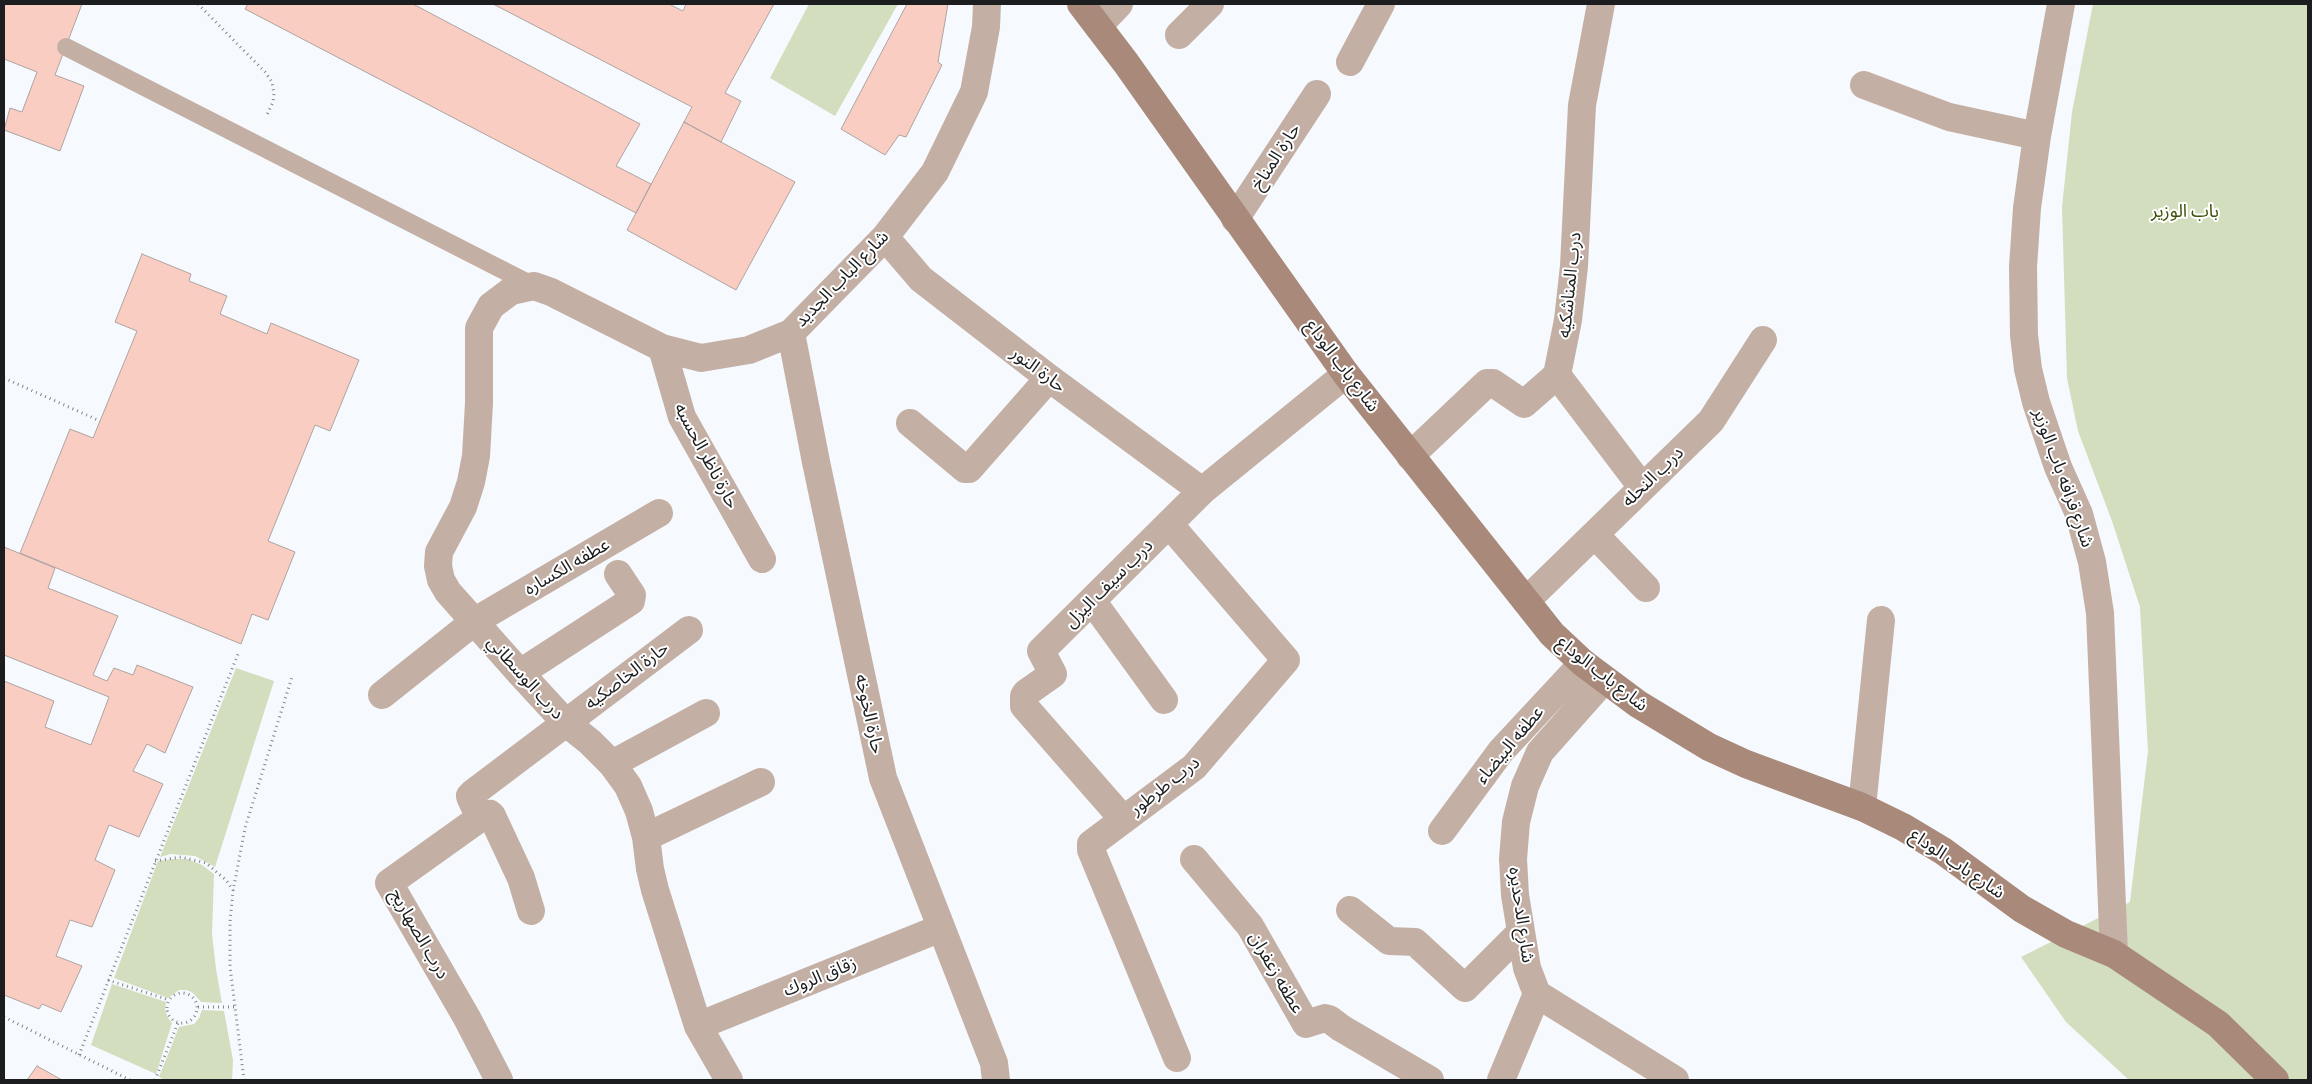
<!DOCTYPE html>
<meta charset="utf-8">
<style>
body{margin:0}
#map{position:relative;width:2312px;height:1084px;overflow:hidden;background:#f6fafe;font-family:"PT Sans Narrow",sans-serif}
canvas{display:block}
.frame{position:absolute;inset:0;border:5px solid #1b1d1f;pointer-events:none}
</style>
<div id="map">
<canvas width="2312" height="1084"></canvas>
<div class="frame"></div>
</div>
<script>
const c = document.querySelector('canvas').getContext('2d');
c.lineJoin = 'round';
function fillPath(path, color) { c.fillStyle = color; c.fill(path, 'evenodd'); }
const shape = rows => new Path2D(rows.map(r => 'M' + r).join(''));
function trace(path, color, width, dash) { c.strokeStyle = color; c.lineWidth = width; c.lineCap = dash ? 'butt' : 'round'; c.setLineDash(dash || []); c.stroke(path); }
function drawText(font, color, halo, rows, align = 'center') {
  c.font = font + ' "PT Sans Narrow","Noto Sans Arabic",sans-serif'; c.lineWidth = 4; c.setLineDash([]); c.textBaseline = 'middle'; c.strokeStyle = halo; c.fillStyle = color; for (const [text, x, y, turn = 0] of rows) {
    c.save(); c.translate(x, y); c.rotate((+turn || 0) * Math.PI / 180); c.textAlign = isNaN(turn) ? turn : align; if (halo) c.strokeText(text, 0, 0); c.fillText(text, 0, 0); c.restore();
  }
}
const green = shape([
 [809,4,898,4,835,116,770,78],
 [2093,4,2308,4,2308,1080,2129,1080,2066,1022,2021,957,2130,902,2148,751,2140,607,2112,521,2078,431,2067,378,2062,207,2072,112],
 [236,668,274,681,215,867,195,856,171,854,160,857],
 [173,859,188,859,202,865,214,874,212,934,216,969,222,1003,201,1002,193,993,187,990,179,990,168,998,114,978,158,861],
 [112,984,166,1002,165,1010,168,1018,172,1023,156,1074,91,1045],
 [202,1010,224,1011,233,1060,232,1080,165,1080,159,1077,179,1027,194,1024,199,1018]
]);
const building = shape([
 [4,4,82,4,55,75,84,86,60,151,4,130,10,108,22,112,37,72,4,59,4,4],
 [248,4,413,4,640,124,616,166,651,184,636,213,245,9,248,4],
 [493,4,669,4,683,11,686,4,774,4,725,93,741,101,721,142,684,122,692,107,493,4],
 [907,4,948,4,938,62,942,65,906,137,899,135,885,155,841,129,907,4],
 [684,122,795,182,736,290,627,230,684,122],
 [142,254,191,274,189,281,227,296,220,314,267,334,271,323,359,360,330,431,315,425,268,541,295,552,268,620,252,614,241,644,20,553,70,429,93,438,100,421,137,331,115,322,142,254],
 [4,547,55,568,48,588,118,616,93,675,107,681,114,668,133,675,137,665,193,687,165,753,147,744,133,771,163,784,139,837,109,825,95,860,115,870,92,927,70,920,56,956,82,966,61,1012,42,1004,39,1009,4,995,4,681,54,701,45,727,91,745,109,697,4,655,4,547],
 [37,1066,62,1080,27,1080,37,1066]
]);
const path = shape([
 [198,4,265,72,272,82,274,94,273,102,266,117],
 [4,378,100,421],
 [155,861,181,857,206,863,226,880,233,890],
 [108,980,169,1000],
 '167 1008a15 15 0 1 1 30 0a15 15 0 1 1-30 0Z',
 [198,1007,235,1007],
 [4,1017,130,1080],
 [79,1055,238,654],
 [155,1080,178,1023],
 [244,1080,230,966,230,922,233,891,245,828,292,677]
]);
const lane = shape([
 [66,47,534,286]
]);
const street = shape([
 [2061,4,2037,136,2027,208,2023,267,2024,335,2028,369,2036,402,2058,467,2079,514,2092,562,2100,613,2114,954],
 [1098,26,1119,4],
 [1179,35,1210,4],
 [1350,62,1381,4],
 [1864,85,1949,117,2037,136],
 [1235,219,1317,94],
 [885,237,921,279,1049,378,1202,491],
 [791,333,816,462,883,778,994,1063,996,1080],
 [662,348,682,417,762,559],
 [1557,375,1642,487],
 [910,423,965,469,969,469,1049,378],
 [1410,456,1487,383,1493,383,1524,404,1557,375,1568,320,1574,266,1582,105,1601,4],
 [1169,524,1286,660,1194,767,1091,844,1091,850,1177,1058],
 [1595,535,1646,588],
 [1526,601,1711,421,1763,340],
 [1093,602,1164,700],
 [520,673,631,601,632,595,618,574],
 [382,695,475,621,659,513],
 [612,764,706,713],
 [1862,807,1881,620],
 [480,818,490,814,492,816,521,878,531,911],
 [1123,819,1024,706,1024,696,1026,693,1053,674,1041,651,1202,491,1346,374],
 [1442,831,1501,751,1583,663],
 [646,837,761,782],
 [1194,859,1250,926,1306,1024,1325,1018,1329,1019,1341,1028,1430,1080],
 [1350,910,1389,941,1415,942,1465,988,1520,933],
 [1537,994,1675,1080],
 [698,1026,941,928],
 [499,1080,467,1018,389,883,480,818,471,799,470,796,473,793,689,630],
 [729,1080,698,1026,655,890,650,869,646,837,639,811,628,786,612,764,590,742,565,722,520,673,448,592,441,580,438,566,439,552,463,507,471,482,476,456,479,403,479,328,491,306,511,291,534,286,551,292,662,348,701,358,749,350,791,333,885,237,935,172,974,92,986,27,987,4],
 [1501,1080,1537,994,1527,968,1515,895,1513,859,1516,822,1525,786,1540,752,1604,680]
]);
const secondary = shape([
 [1081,4,1126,63,1346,374,1552,634,1583,663,1638,704,1709,747,1746,764,1862,807,1903,827,1943,851,2022,909,2066,934,2114,954,2218,1024,2275,1080]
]);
const streetNames = [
 ["حارة المناخ",1276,157,-57],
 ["شارع الباب الجديد",842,279,-46],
 ["درب المناشكيه",1570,285,-84],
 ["شارع باب الوداع",1342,366,53],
 ["حارة النور",1038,370,37],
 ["حارة ناظر الحسبه",706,456,62],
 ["درب النحله",1653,477,-44],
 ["شارع قرافه باب الوزير",2063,478,70],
 ["عطفه الكساره",567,567,-30],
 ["درب سيف اليزل",1109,584,-45],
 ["شارع باب الوداع",1602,674,38],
 ["حارة الخاصكيه",627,676,-37],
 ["درب الوسطاني",525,678,48],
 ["حارة الخوخه",869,714,78],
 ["عطفه البيضاء",1510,745,-50],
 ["درب طرطور",1165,786,-38],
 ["شارع باب الوداع",1957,864,34],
 ["شارع الدحديره",1521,915,82],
 ["درب الصهاريج",419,934,60],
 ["عطفه زعفران",1276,973,60],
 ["زقاق الروك",820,977,-22]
];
const parkNames = [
 ["باب الوزير",2185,212]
];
fillPath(green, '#d2debd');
fillPath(building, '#f9cdc2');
trace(building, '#ada3a1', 1);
trace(path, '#838689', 3, [1, 4]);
trace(lane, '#c4afa4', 18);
trace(street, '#c4afa4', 28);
trace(secondary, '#a98a7a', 28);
drawText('18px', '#1b1d1f', '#fff', streetNames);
drawText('18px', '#3e5008', '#fff', parkNames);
</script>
